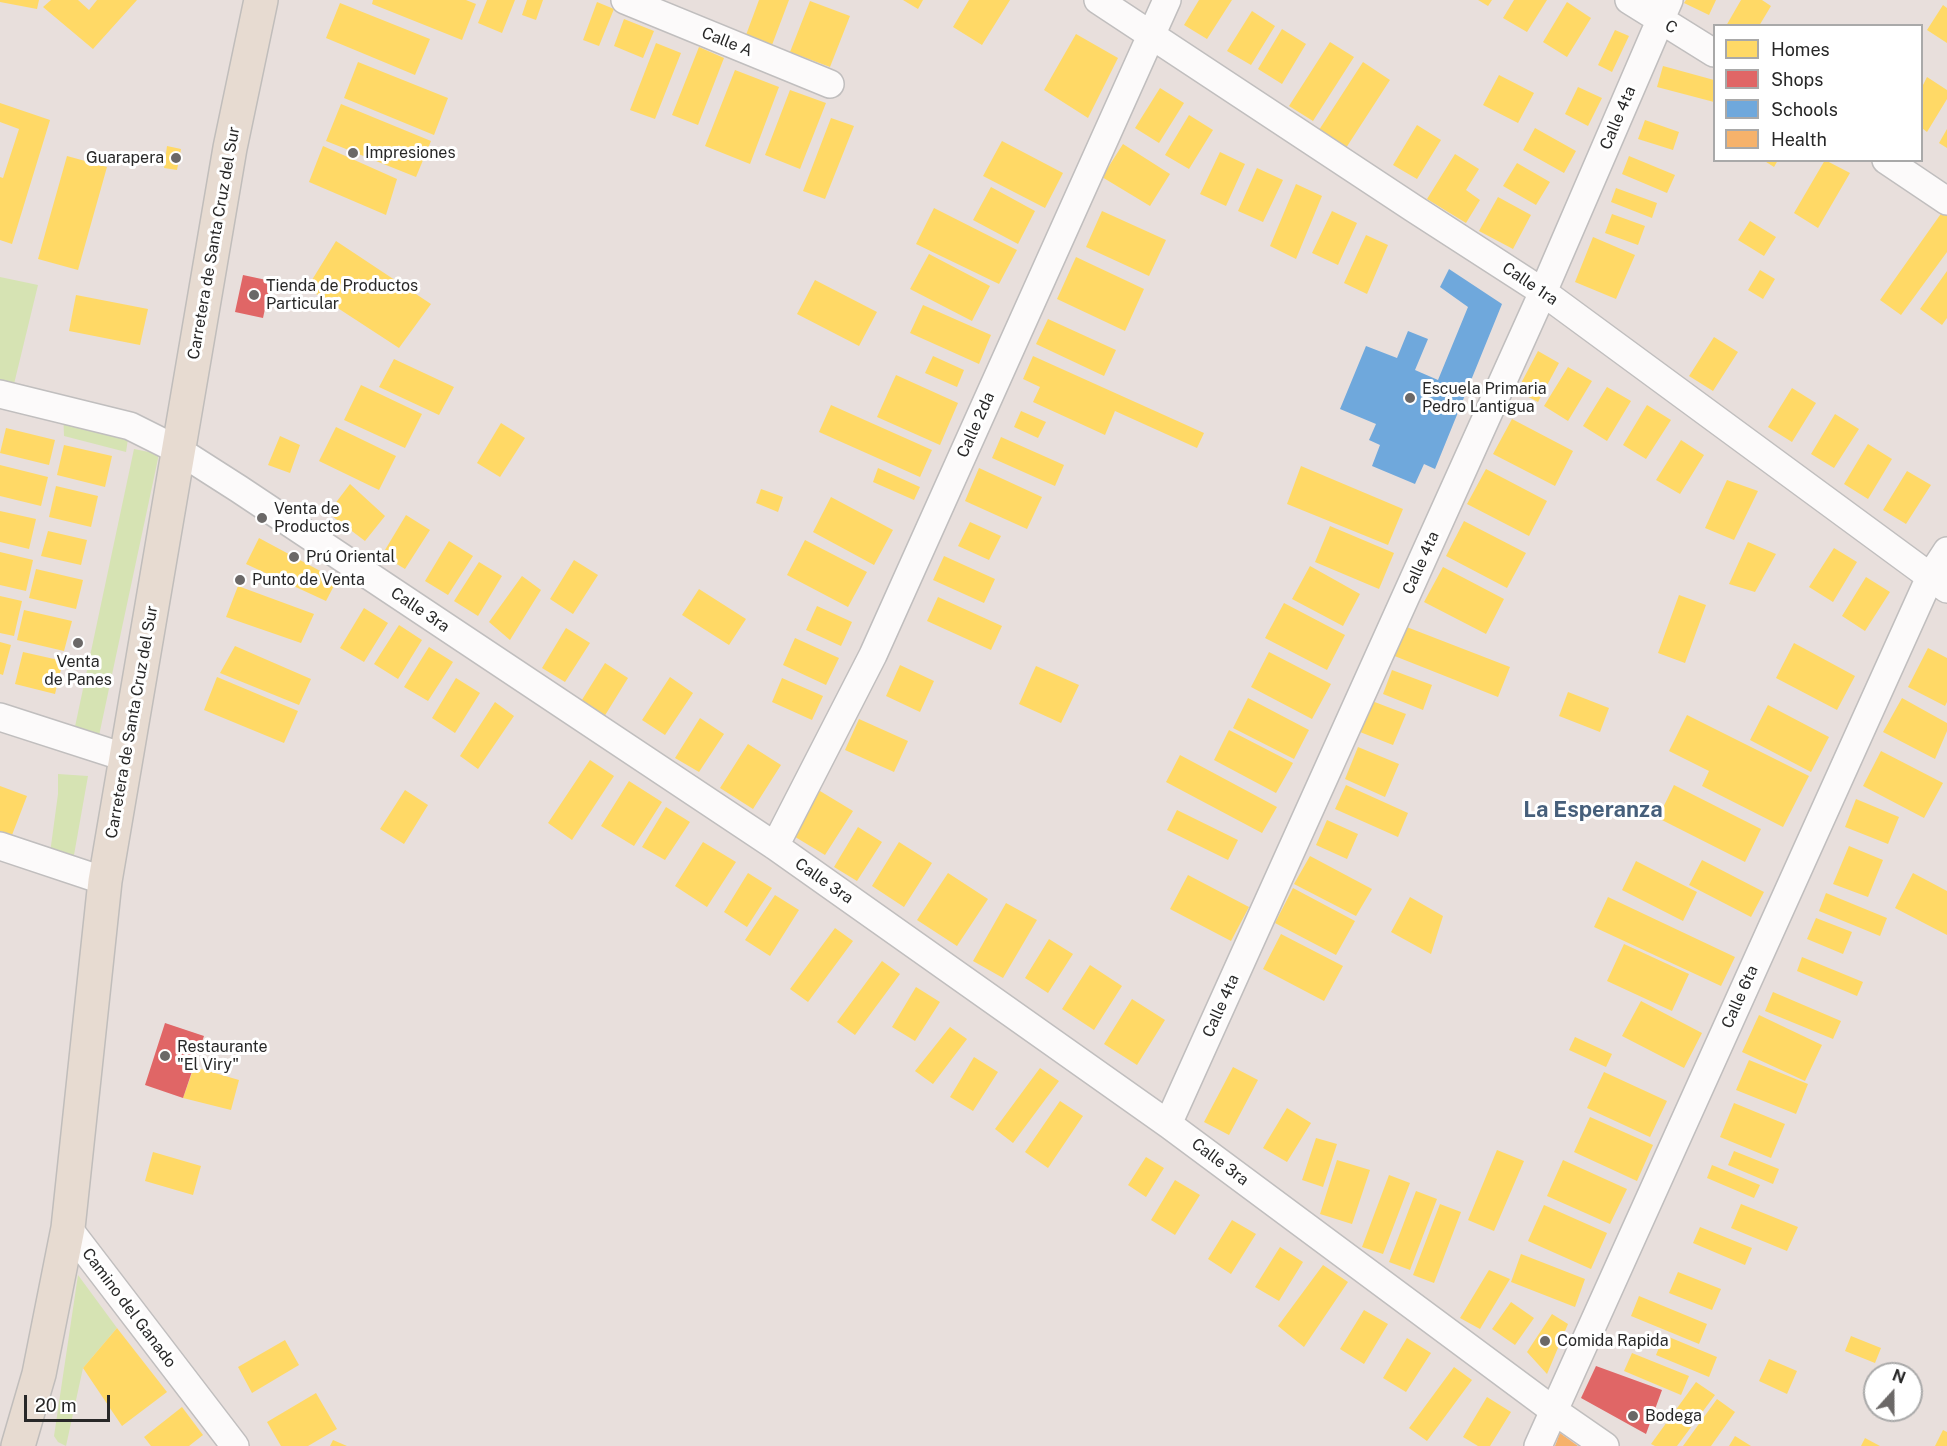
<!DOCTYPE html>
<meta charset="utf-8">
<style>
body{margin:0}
#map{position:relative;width:1947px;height:1446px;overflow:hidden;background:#e8dfdc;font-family:"Public Sans",sans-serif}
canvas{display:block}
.legend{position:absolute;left:1713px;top:24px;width:210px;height:138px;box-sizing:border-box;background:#fff;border:2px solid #a9a9a9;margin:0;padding:8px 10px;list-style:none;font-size:18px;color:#282828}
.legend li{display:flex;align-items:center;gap:12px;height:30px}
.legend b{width:30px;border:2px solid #a9a9a9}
.north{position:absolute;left:1863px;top:1362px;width:60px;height:60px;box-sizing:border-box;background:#fff;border:2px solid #a9a9a9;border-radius:50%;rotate:21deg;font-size:16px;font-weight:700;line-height:24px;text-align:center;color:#282828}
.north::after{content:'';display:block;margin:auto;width:21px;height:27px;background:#6b6867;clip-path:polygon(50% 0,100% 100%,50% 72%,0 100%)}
.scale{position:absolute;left:24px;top:1395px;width:86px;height:27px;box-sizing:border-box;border:3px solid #282828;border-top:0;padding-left:8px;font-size:18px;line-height:21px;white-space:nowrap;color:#282828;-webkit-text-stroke:4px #fff;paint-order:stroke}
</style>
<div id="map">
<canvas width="1947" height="1446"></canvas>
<ul class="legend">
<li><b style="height:16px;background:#ffd966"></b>Homes</li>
<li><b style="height:16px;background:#e06666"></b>Shops</li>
<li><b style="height:16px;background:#6fa8dc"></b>Schools</li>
<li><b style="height:16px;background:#f6b26b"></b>Health</li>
</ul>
<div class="north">N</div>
<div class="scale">20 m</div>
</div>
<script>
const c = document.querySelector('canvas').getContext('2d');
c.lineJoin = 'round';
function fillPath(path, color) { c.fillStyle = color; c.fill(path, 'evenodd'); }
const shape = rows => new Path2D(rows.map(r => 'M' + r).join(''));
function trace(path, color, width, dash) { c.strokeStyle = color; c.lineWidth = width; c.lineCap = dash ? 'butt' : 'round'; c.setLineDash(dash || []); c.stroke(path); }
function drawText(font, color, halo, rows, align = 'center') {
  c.font = font + ' "Public Sans",sans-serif'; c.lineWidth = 6; c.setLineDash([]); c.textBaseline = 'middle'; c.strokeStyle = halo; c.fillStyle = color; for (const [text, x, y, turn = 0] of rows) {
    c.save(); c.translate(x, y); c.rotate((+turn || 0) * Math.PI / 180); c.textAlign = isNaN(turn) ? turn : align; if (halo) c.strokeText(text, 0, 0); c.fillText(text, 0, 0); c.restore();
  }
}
const green = shape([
 [0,277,38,285,14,384,0,381],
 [63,409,130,426,126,452,64,436],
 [134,449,159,454,97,745,73,736],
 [58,774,88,776,74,855,50,853,58,794],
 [78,1275,117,1328,83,1368,66,1446,58,1442,54,1436]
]);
const homes = shape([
 [0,0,39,0,37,9,0,2],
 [51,0,78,0,89,10,97,0,137,0,93,49,43,7],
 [373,0,466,0,476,4,462,40,372,4],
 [487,0,515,0,502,33,478,23],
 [527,0,543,0,536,20,522,15],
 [759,0,789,0,772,45,746,35],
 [903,0,923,0,918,9],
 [969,0,1010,0,982,45,953,27],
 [1199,0,1232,0,1207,39,1184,25],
 [1478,0,1492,0,1488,6],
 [1514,0,1547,0,1527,32,1503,18],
 [1686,0,1716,0,1709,15,1684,3],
 [1741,0,1762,0,1771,6,1759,26,1726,26],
 [810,1,850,16,830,67,790,52],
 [597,2,614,9,599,46,583,40],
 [1567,2,1591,18,1567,57,1543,42],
 [340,3,430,39,415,75,326,38],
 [1943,5,1947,8,1947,43,1927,30],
 [1252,11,1275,26,1251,65,1227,51],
 [624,19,654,31,643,58,614,46],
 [1282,29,1306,44,1282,84,1258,69],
 [1615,30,1629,36,1612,72,1598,65],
 [1076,34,1118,58,1088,118,1044,90],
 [1330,42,1354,57,1313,121,1289,106],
 [656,43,681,53,655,119,630,110],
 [699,47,724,58,698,125,672,115],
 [358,62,448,98,434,135,344,98],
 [1363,62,1390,80,1346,148,1319,130],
 [1663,66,1714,80,1714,102,1657,87],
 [735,70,779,87,750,164,705,146],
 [1499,75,1534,93,1518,123,1483,105],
 [1927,77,1947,90,1947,99,1927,132,1922,128,1922,87],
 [1578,87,1602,98,1588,126,1565,114],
 [1160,88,1184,103,1159,143,1135,128],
 [790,90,826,103,800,169,765,155],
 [0,103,50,120,12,244,0,240,0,177,3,178,19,129,0,122],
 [341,104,431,141,416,177,326,141],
 [1189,115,1213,130,1189,169,1165,155],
 [831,118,854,126,825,199,803,191],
 [1645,120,1679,132,1673,150,1638,139],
 [1417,125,1441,140,1417,179,1393,165],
 [1535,128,1576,151,1564,173,1523,150],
 [1947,129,1947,148,1939,143],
 [1002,141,1063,173,1045,208,983,176],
 [1123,144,1170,174,1150,206,1102,177],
 [167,146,181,149,177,170,164,168],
 [323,146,397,179,386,215,309,182],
 [1220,152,1245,164,1226,206,1200,194],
 [1455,154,1479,169,1466,190,1480,200,1466,223,1427,199],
 [67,156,107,167,78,270,38,259],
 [1629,156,1675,175,1667,193,1622,174],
 [1763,160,1778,160,1774,167],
 [1825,160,1850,173,1818,228,1794,213],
 [1517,163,1550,182,1536,205,1503,186],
 [1257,168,1283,180,1263,222,1238,211],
 [1296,184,1322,196,1296,259,1270,246],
 [991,187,1035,211,1018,244,973,220],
 [1616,188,1657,203,1652,218,1611,202],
 [1498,197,1531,215,1513,249,1479,231],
 [934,208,1017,250,999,284,916,244],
 [1945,208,1947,209,1947,252,1901,315,1880,300],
 [1102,211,1166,240,1149,276,1086,247],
 [1332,211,1357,223,1338,265,1312,253],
 [1612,214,1645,226,1638,245,1605,233],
 [1750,221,1776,237,1764,256,1738,240],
 [1366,235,1388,245,1367,294,1344,283],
 [1593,237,1635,255,1616,299,1575,282],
 [336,241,431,304,399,348,307,288],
 [929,254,990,286,972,321,910,289],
 [1076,257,1144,289,1125,331,1057,299],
 [1760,270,1775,279,1763,299,1748,290],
 [1947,271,1947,318,1942,325,1920,309],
 [815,280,877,312,859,346,797,314],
 [76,295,148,309,140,345,69,331],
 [923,305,991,335,979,364,910,333],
 [1048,319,1116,350,1104,376,1036,344],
 [1714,337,1738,352,1713,391,1689,376],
 [1538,351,1559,363,1538,402,1517,391],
 [933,356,964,370,957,387,925,373],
 [1033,356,1204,433,1197,448,1115,411,1105,435,1033,402,1040,387,1023,379],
 [394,359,454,387,439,415,379,387],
 [1568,367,1592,381,1568,421,1544,406],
 [896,375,958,403,940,445,877,417],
 [361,385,422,414,405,448,344,420],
 [1607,387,1631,401,1607,441,1583,426],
 [1792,388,1816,403,1792,442,1768,427],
 [831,405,932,450,920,477,819,432],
 [1647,405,1671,420,1646,459,1623,445],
 [1021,411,1046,422,1038,438,1014,427],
 [1835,414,1859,429,1834,468,1811,454],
 [1512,419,1573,451,1555,486,1493,454],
 [501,423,525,438,500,477,477,463],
 [336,427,396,456,379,490,319,461],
 [6,428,55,440,49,465,0,453],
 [280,436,300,445,290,473,268,465],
 [1001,437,1064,465,1055,486,992,458],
 [1681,440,1704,455,1680,494,1656,480],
 [1868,444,1892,459,1868,499,1844,484],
 [64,445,112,456,105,487,57,475],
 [0,465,48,477,41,506,0,496],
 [1301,466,1403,509,1388,545,1287,504],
 [878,468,920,487,914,500,873,482],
 [979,468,1042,497,1027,529,965,501],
 [1486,469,1547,501,1529,536,1467,504],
 [1907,471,1931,485,1906,524,1883,510],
 [1727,480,1758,491,1734,540,1705,528],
 [350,484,385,516,365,541,328,513],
 [56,486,98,496,91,527,49,517],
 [761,489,783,497,778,512,756,503],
 [831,497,893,530,874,565,813,532],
 [0,511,36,519,29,549,0,542],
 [406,515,430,530,405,569,382,555],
 [1464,521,1526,553,1507,588,1446,556],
 [970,522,1001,536,989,560,958,546],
 [1330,526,1394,553,1379,589,1315,562],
 [48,531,87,540,81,565,41,556],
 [259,538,337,580,326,601,246,564],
 [805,540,867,572,848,607,787,575],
 [449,541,473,556,448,595,425,581],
 [1748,542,1776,554,1755,592,1729,584],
 [1834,548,1857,562,1833,602,1809,587],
 [0,552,33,560,26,591,0,585],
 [944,556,995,579,984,603,933,580],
 [574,560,598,575,573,614,550,599],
 [479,562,502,576,478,616,454,601],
 [1310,566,1360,594,1343,626,1292,599],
 [1443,567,1504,599,1486,634,1424,602],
 [36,569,83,580,76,609,29,598],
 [522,576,541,590,510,640,489,622],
 [1866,577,1890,592,1865,631,1842,616],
 [238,586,314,614,301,643,226,617],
 [699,589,746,619,729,645,682,615],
 [1679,595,1706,605,1685,663,1658,653],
 [0,596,22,601,14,636,0,633],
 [938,597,1002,626,991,650,927,621],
 [1284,603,1345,635,1327,670,1265,638],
 [817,606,852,622,841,646,806,630],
 [364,608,388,623,364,662,340,648],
 [24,610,72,621,64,651,17,640],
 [399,625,422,640,398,679,374,664],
 [1404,626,1510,667,1498,697,1392,655],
 [566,628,590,643,565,682,542,668],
 [795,638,839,658,826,685,783,665],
 [0,642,11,645,3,675,0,674],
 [1794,643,1855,676,1837,710,1776,678],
 [235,646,311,679,299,705,220,673],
 [429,647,453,662,428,701,404,687],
 [1928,648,1947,658,1947,702,1945,706,1908,687],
 [23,652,63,661,55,694,15,684],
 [1269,652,1331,684,1312,719,1251,687],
 [605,663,628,678,604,717,580,703],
 [900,665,934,681,920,712,886,696],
 [1036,666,1079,685,1061,723,1019,704],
 [1392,670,1432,685,1423,710,1383,694],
 [217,677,298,711,284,743,204,710],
 [670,677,693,693,665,735,642,720],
 [456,678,480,693,455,733,432,718],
 [782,678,823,696,812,720,772,702],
 [1568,692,1609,708,1600,732,1559,716],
 [1248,698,1309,730,1294,759,1233,728],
 [1902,698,1947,723,1947,731,1935,759,1883,732],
 [1372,701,1406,714,1393,745,1360,732],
 [495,702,514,716,478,769,460,756],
 [1768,705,1829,737,1811,772,1750,740],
 [1687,715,1809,776,1783,827,1702,786,1709,771,1669,751],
 [700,718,724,734,699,772,675,758],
 [859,719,908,741,894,772,845,750],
 [1229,730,1293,763,1276,793,1214,760],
 [748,744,781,765,753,809,720,788],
 [1358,747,1399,764,1385,797,1345,779],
 [1881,751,1943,783,1924,818,1863,786],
 [1180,755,1277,807,1262,833,1166,782],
 [590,760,614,776,572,840,548,823],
 [629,781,662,802,634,846,601,826],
 [1346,785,1408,813,1398,837,1335,809],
 [1674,785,1761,829,1745,862,1658,818],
 [0,786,27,796,12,835,0,831],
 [405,790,428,805,404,844,380,829],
 [820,791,853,811,825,855,792,835],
 [1856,799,1899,817,1888,844,1845,827],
 [666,807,690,822,665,860,642,847],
 [1177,810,1238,840,1228,860,1167,830],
 [1327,820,1358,834,1347,859,1316,845],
 [858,827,882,842,857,881,834,867],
 [703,842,736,862,707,907,675,886],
 [899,842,932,863,904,907,872,886],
 [1849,846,1883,860,1868,897,1833,884],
 [1310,856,1372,889,1356,916,1294,884],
 [1702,860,1764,892,1751,917,1689,885],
 [1636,861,1697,892,1683,921,1622,890],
 [748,873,772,888,747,927,724,912],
 [948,873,988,899,957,946,917,920],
 [1913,873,1947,891,1947,935,1895,908],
 [1188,875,1249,907,1231,941,1170,909],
 [1293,888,1355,921,1336,955,1275,923],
 [1826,893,1887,918,1880,936,1819,911],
 [775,895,799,910,770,956,745,940],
 [1410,897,1443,916,1431,954,1391,932],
 [1608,897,1735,957,1721,986,1594,927],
 [1006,903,1037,920,1003,978,973,961],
 [1816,918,1852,932,1843,954,1807,939],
 [835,928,853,941,808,1002,790,989],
 [1281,934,1343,966,1324,1001,1263,969],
 [1049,939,1073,954,1048,993,1025,978],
 [1624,944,1689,974,1672,1011,1607,981],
 [1802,957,1863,982,1857,996,1797,971],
 [882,961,900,974,855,1035,837,1022],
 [1090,965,1122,986,1094,1030,1062,1009],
 [916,987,940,1002,915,1041,892,1027],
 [1773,992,1841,1021,1833,1039,1765,1011],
 [1132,999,1165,1020,1137,1065,1104,1044],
 [1641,1001,1702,1033,1684,1068,1622,1036],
 [1759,1015,1822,1045,1805,1081,1742,1052],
 [950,1027,967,1039,933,1084,915,1071],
 [1575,1037,1612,1054,1606,1067,1569,1050],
 [974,1057,998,1072,973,1111,950,1097],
 [1749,1060,1808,1084,1796,1114,1736,1090],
 [194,1067,239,1080,231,1110,183,1098],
 [1233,1067,1258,1080,1229,1135,1204,1122],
 [1040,1068,1059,1081,1013,1143,995,1129],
 [1604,1072,1667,1101,1650,1137,1587,1108],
 [1060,1101,1083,1116,1048,1168,1025,1152],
 [1734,1103,1785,1124,1771,1158,1720,1137],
 [1287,1108,1311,1123,1287,1162,1263,1148],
 [1590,1117,1653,1145,1637,1181,1574,1152],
 [1316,1138,1337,1144,1323,1187,1302,1180],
 [1497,1150,1524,1161,1494,1231,1468,1220],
 [1734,1151,1779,1169,1773,1184,1728,1165],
 [153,1152,201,1166,193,1195,145,1181],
 [1146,1157,1164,1168,1146,1197,1128,1185],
 [1337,1160,1370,1170,1352,1224,1320,1214],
 [1563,1160,1627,1189,1610,1224,1547,1196],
 [1712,1165,1760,1185,1754,1198,1707,1178],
 [1389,1175,1410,1183,1383,1254,1362,1247],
 [1175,1180,1200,1195,1175,1235,1151,1220],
 [1416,1191,1437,1199,1410,1270,1389,1262],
 [1440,1204,1461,1212,1434,1283,1413,1275],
 [1741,1204,1798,1227,1787,1251,1731,1228],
 [1544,1205,1607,1233,1591,1269,1528,1241],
 [1232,1220,1256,1234,1231,1274,1208,1259],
 [1700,1227,1752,1248,1745,1265,1693,1243],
 [1280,1247,1303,1262,1279,1301,1255,1287],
 [1521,1254,1585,1279,1575,1307,1511,1282],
 [1323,1265,1348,1282,1304,1347,1278,1326],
 [1489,1270,1510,1279,1480,1329,1460,1318],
 [1678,1272,1721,1289,1712,1310,1669,1293],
 [1639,1296,1707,1324,1699,1344,1631,1316],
 [1511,1302,1534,1318,1515,1345,1492,1329],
 [1364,1310,1388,1324,1364,1364,1340,1349],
 [1552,1314,1568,1324,1547,1374,1527,1352],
 [117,1328,167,1392,122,1426,83,1368],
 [1664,1335,1717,1357,1709,1377,1656,1355],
 [1851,1336,1881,1348,1875,1363,1845,1351],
 [1407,1338,1431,1353,1406,1392,1383,1378],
 [285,1340,299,1365,252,1393,238,1367],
 [1632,1353,1689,1376,1681,1395,1624,1371],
 [1769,1359,1797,1371,1787,1394,1759,1381],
 [1454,1367,1472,1380,1427,1441,1409,1428],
 [1696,1382,1715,1395,1677,1446,1655,1446,1651,1444],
 [316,1393,337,1429,308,1446,281,1446,267,1422],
 [1487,1397,1511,1412,1490,1446,1478,1446,1463,1437],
 [1717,1399,1735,1412,1711,1446,1683,1446],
 [182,1407,203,1435,189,1446,151,1446,144,1437],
 [1943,1430,1947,1432,1947,1446,1935,1446],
 [1735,1436,1751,1446,1729,1446],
 [1865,1438,1880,1446,1861,1446],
 [333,1440,347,1446,330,1446]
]);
const shops = shape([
 [243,275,271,281,263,318,235,312],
 [165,1023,204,1036,183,1098,145,1085],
 [1596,1366,1662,1390,1646,1434,1581,1398]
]);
const schools = shape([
 [1449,269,1502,304,1435,469,1424,464,1415,484,1372,466,1380,445,1369,440,1376,424,1340,409,1366,346,1397,358,1408,331,1428,339,1415,370,1438,380,1468,307,1440,287]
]);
const health = shape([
 [1560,1433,1578,1446,1555,1446]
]);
const minor = shape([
 [625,0,830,84],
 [1098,0,1413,208,1543,292,1947,589],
 [1629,0,1714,53],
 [1886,160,1947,201],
 [0,394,130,426,178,450,239,489,775,846,1168,1124,1553,1410,1605,1446],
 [0,717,127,758],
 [0,846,105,881],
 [775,846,873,655,1167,0],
 [1168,1124,1543,292,1669,0],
 [68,1228,235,1446],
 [1538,1446,1930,577,1947,551]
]);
const major = shape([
 [18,1446,39,1374,68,1228,105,881,230,148,261,0]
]);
const markers = [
 [353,153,6,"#6b6867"],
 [176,158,6,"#6b6867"],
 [254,295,6,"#6b6867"],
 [1410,398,6,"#6b6867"],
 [262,518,6,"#6b6867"],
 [294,557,6,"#6b6867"],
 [240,580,6,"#6b6867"],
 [78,643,6,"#6b6867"],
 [165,1056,6,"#6b6867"],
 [1545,1341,6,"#6b6867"],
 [1633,1416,6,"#6b6867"]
];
const streetNames = [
 ["C",1671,27,31],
 ["Calle A",727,42,22],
 ["Calle 4ta",1618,118,-67],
 ["Carretera de Santa Cruz del Sur",214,243,-80],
 ["Calle 1ra",1530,284,34],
 ["Calle 2da",976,425,-66],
 ["Calle 4ta",1421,563,-66],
 ["Calle 3ra",420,610,34],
 ["Carretera de Santa Cruz del Sur",132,722,-80],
 ["Calle 3ra",824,881,35],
 ["Calle 6ta",1740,997,-66],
 ["Calle 4ta",1221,1006,-66],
 ["Calle 3ra",1220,1162,37],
 ["Camino del Ganado",129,1308,53]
];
const poiNames = [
 ["Impresiones",365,153],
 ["Guarapera",164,158,"right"],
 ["Tienda de Productos",266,286],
 ["Particular",266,304],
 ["Escuela Primaria",1422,389],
 ["Pedro Lantigua",1422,407],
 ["Venta de",274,509],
 ["Productos",274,527],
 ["Prú Oriental",306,557],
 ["Punto de Venta",252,580],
 ["Venta",78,662,"center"],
 ["de Panes",78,680,"center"],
 ["Restaurante",177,1047],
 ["\"El Viry\"",177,1065],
 ["Comida Rapida",1557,1341],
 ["Bodega",1645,1416]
];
const districtNames = [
 ["La Esperanza",1593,810]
];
fillPath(green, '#d6e3b3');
fillPath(homes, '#ffd966');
fillPath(shops, '#e06666');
fillPath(schools, '#6fa8dc');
fillPath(health, '#f6b26b');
trace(minor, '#c0bebe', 30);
trace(major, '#c0bdbb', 36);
trace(minor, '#fcfafa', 27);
trace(major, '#e7dbd1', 33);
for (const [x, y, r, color] of markers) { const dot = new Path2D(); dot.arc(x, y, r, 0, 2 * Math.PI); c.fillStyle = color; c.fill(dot); trace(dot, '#fff', 2); }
drawText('16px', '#282828', '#fff', streetNames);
drawText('16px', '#282828', '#fff', poiNames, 'left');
drawText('bold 22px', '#465f7b', '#fff', districtNames);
</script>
